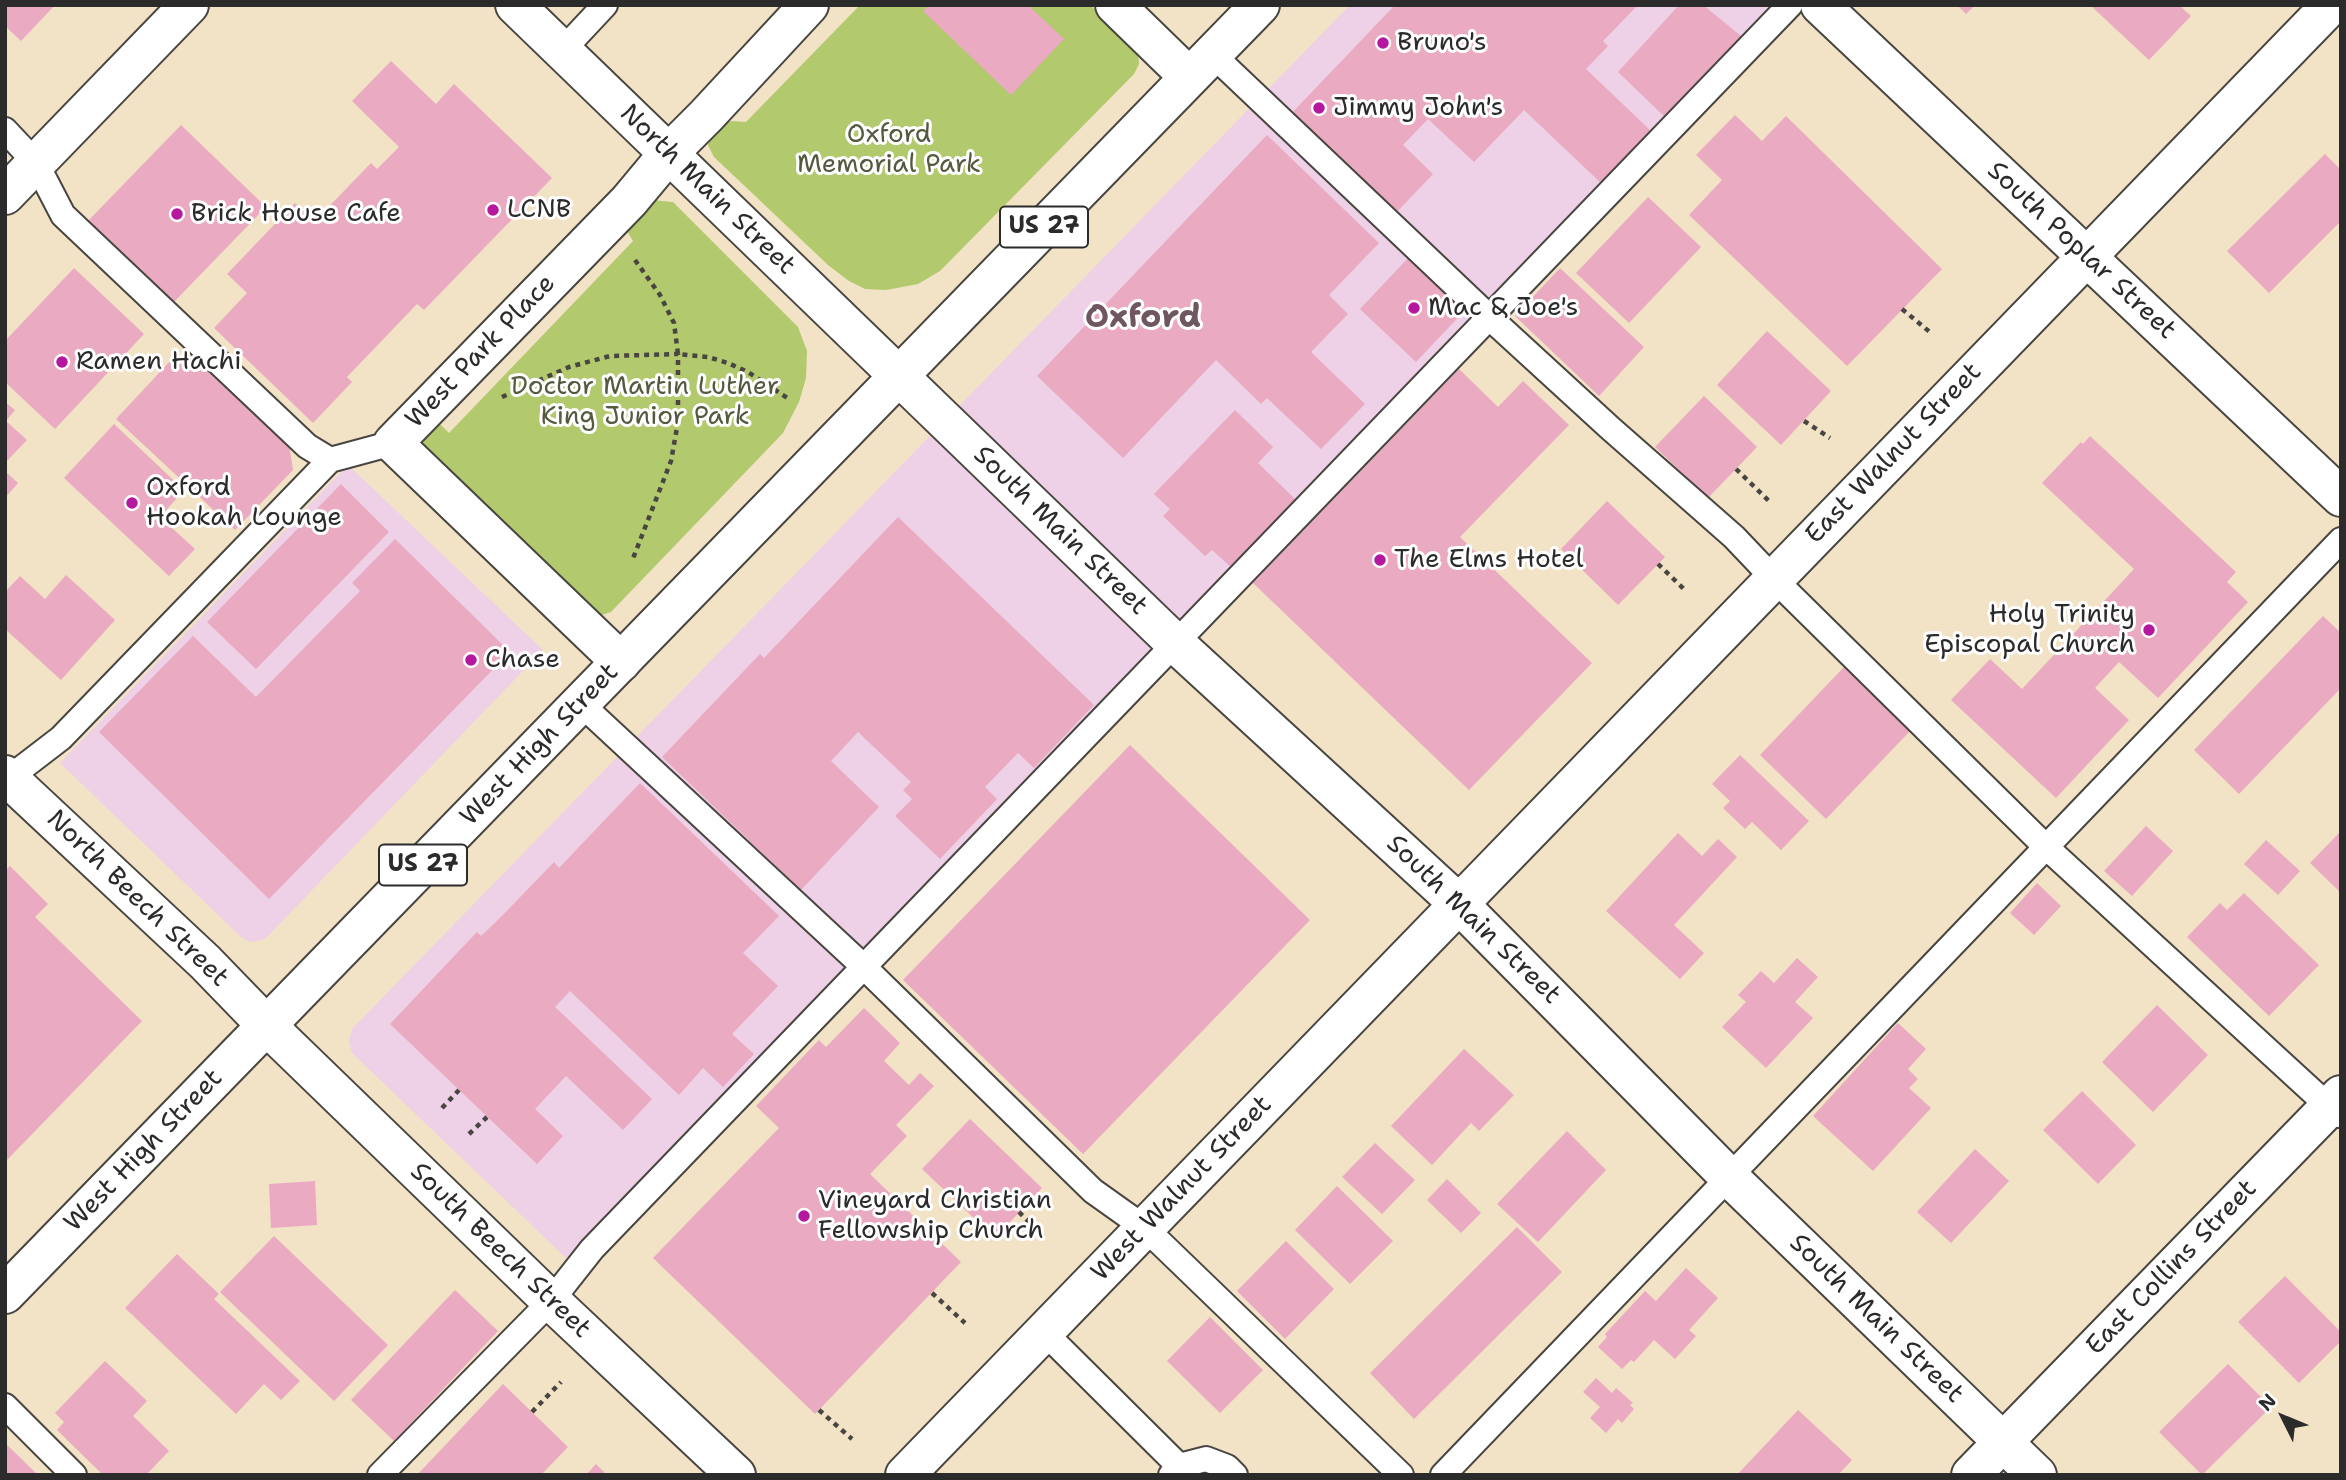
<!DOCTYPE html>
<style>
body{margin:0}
#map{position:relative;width:2346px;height:1480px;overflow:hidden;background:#f2e2c6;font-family:"Shantell Sans",sans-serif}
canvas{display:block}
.frame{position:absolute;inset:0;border:7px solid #2b2b2b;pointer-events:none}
.north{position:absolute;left:2248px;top:1382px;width:70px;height:70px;-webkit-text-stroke:5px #fff;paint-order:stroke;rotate:313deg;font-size:19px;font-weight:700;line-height:28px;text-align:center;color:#2b2b2b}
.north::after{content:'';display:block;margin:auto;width:24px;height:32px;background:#2b2b2b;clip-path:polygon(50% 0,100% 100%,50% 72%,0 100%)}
</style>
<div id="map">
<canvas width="2346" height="1480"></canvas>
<div class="frame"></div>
<div class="north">N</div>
</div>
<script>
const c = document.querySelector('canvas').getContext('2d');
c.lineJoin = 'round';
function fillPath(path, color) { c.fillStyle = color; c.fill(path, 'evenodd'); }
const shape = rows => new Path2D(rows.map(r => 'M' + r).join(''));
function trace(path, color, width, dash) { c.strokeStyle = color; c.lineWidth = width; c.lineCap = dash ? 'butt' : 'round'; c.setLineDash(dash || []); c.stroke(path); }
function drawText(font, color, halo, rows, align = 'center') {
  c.font = font + ' "Shantell Sans",sans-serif'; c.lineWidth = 6; c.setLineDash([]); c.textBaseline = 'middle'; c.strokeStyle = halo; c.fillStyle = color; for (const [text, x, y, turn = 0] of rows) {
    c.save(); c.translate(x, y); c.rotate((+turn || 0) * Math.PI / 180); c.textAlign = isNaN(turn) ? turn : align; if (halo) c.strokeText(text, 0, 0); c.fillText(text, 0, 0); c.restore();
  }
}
const built = shape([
 [1350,5,1766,5,1773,12,566,1258,352,1053,349,1041,352,1029],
 [348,465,543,650,265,939,250,942,241,937,60,763]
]);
const green = shape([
 [860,5,1090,5,1132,45,1138,54,1139,64,1134,74,940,271,918,284,886,290,865,289,849,281,828,265,714,157,708,145,711,133,720,123,732,121,746,122],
 [651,200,673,202,798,327,807,351,806,378,799,402,783,433,611,612,602,615,590,614,432,465,422,440,436,420,449,433,633,241,624,226]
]);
const building = shape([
 [5,5,55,5,21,41,5,26],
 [929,5,1028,5,1064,39,1011,95,923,11],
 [1395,5,1638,5,1603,41,1608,46,1586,69,1652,132,1602,184,1524,110,1474,162,1428,119,1403,145,1433,174,1393,216,1289,116],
 [1679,5,1703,5,1746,40,1666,118,1618,72],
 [1957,5,1975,5,1966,14],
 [2090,5,2179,5,2191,16,2149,60],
 [391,61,436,104,454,84,552,178,424,310,417,304,347,377,352,382,313,423,214,328,247,293,227,274,295,203,315,221,371,163,377,169,399,147,352,101],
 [1735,115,1762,141,1786,116,1942,269,1847,366,1689,215,1722,180,1696,155],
 [181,125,266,207,172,304,87,222],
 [1267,135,1379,243,1329,295,1348,314,1311,352,1365,404,1321,449,1267,398,1261,404,1216,360,1123,458,1037,376],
 [2325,154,2341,170,2341,221,2269,293,2227,251],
 [1648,197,1701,247,1629,323,1576,273],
 [1411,255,1467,308,1416,362,1360,309],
 [74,268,144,334,55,429,5,382,5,341],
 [1560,268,1644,347,1599,396,1515,316],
 [1767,331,1831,391,1781,445,1717,385],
 [203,357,288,437,293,470,235,530,116,419,173,358],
 [1459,369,1498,407,1523,381,1569,425,1460,537,1592,663,1469,790,1253,583],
 [1704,396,1757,447,1708,498,1655,447],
 [5,402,15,410,6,421,27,440,5,463],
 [1235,410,1273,447,1258,463,1297,501,1232,568,1212,550,1205,556,1163,516,1170,509,1154,494],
 [114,424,184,490,160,517,195,549,169,576,64,478],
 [2090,436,2236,572,2227,582,2248,602,2158,698,2119,662,2095,688,2129,720,2056,798,1951,700,1990,659,2022,689,2134,569,2042,483,2081,442,2083,444],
 [5,471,18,483,5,498],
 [341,484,389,532,256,669,207,622],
 [1607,501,1665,557,1618,605,1561,549],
 [898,517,1094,705,1034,768,1018,753,985,787,997,799,940,859,895,816,912,799,903,790,911,782,858,732,831,761,879,807,801,890,662,757,760,654,764,658],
 [395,539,510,652,269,899,99,732,193,636,256,697,360,591,352,583],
 [66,575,115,620,61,680,5,629,5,592,20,576,45,599],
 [2323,616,2341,633,2341,688,2239,794,2194,750],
 [1844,667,1910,731,1826,819,1760,755],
 [1130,745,1310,920,1083,1154,903,980],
 [1740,755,1809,821,1781,850,1752,822,1745,829,1723,808,1730,801,1712,784],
 [640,783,779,916,743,953,778,986,732,1034,754,1054,723,1087,703,1068,679,1095,570,991,555,1007,652,1099,623,1130,566,1076,535,1109,563,1136,537,1164,390,1024,477,932,481,936,500,918,554,862,559,868],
 [2146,826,2173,851,2132,896,2104,871],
 [2341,831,2341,893,2310,863],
 [1678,833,1702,856,1718,839,1737,857,1674,925,1704,953,1680,979,1606,911],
 [2266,840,2300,871,2278,895,2244,864],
 [10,866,48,904,35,917,142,1021,5,1162,5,871],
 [2037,883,2061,906,2034,935,2010,913],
 [2244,893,2319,965,2269,1016,2187,937,2220,903,2227,910],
 [1797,958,1818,977,1795,1002,1813,1018,1766,1068,1722,1027,1746,1002,1738,995,1761,971,1774,983],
 [2157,1005,2208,1055,2153,1112,2102,1062],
 [864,1008,900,1043,884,1061,909,1085,920,1073,934,1086,896,1125,907,1136,870,1174,961,1262,815,1414,653,1258,779,1128,756,1106,819,1040,826,1047],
 [1898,1023,1926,1049,1908,1069,1918,1079,1909,1088,1931,1108,1873,1171,1813,1116],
 [1464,1049,1514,1095,1479,1131,1471,1123,1432,1165,1391,1126],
 [2082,1091,2136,1145,2098,1184,2043,1130],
 [970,1119,1042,1188,995,1238,922,1169],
 [1567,1131,1606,1170,1538,1242,1497,1204],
 [1375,1143,1415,1180,1382,1214,1342,1177],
 [1975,1149,2009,1181,1951,1243,1917,1212],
 [1447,1179,1481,1213,1461,1233,1427,1200],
 [315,1181,317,1225,271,1228,269,1184],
 [1337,1186,1393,1241,1350,1284,1295,1230],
 [1517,1227,1562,1272,1414,1419,1370,1373],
 [274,1236,388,1345,334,1401,220,1292],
 [1286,1241,1334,1289,1285,1339,1237,1291],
 [177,1254,219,1294,214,1299,300,1381,281,1400,264,1384,236,1414,125,1308],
 [1686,1268,1718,1298,1689,1330,1696,1336,1675,1359,1654,1340,1634,1362,1631,1360,1622,1369,1598,1347,1607,1337,1605,1334,1645,1291,1656,1301],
 [2285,1276,2341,1332,2341,1341,2299,1383,2238,1322],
 [455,1290,498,1331,394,1441,351,1400],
 [1210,1317,1263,1370,1220,1413,1167,1361],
 [105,1361,147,1401,133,1416,169,1451,146,1475,103,1475,57,1430,64,1422,55,1413],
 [2228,1364,2271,1407,2202,1475,2159,1432],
 [1596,1378,1612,1393,1616,1388,1633,1403,1630,1405,1634,1409,1622,1423,1618,1419,1606,1433,1590,1418,1600,1407,1583,1392],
 [503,1384,568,1447,541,1475,417,1475],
 [1798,1410,1852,1460,1838,1475,1737,1475],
 [5,1443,38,1475,5,1475],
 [596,1464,607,1475,586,1475]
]);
const path = shape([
 [635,260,660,295,674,323,678,354,708,357,728,363,748,372,789,399],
 [1902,309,1931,333],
 [502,397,569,367,610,356,678,354,678,422,671,461,632,561],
 [1804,421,1830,438],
 [1736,469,1769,501],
 [1658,564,1684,589],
 [442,1108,459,1090],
 [469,1134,487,1117],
 [1019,1212,1046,1239],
 [932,1293,965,1323],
 [819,1410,852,1439],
 [532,1412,561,1382]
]);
const lane = shape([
 [562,51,605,5],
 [1212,54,1490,318,1610,428,1734,537,1773,578,2045,846,2338,1115],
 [5,130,36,163,63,215,307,446,330,460],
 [580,703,864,967,1093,1191,1145,1228,1401,1475],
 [5,781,61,738,330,460,393,443],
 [1044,1332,1179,1466,1171,1475],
 [5,1406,74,1475],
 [1179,1466,1206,1459,1227,1467,1235,1475],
 [380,1475,551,1301,592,1249,1790,5],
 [1443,1475,2341,540]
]);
const street = shape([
 [1115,5,1189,77],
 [1820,5,2341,497],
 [5,195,189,5],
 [621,662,393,443,629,201,669,153,706,116,809,5],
 [5,775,205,962,267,1026,551,1301,736,1475],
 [905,1475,2331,5],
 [1971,1475,2341,1095]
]);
const secondary = shape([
 [515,5,1176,644,1458,903,1728,1176,2037,1475]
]);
const highway = shape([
 [5,1294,1260,5]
]);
const markers = [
 [1383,43,7,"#b5179e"],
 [1319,108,7,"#b5179e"],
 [493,210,7,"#b5179e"],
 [177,214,7,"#b5179e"],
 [1414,308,7,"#b5179e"],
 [62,362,7,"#b5179e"],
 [132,503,7,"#b5179e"],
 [1380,560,7,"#b5179e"],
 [2149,630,7,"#b5179e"],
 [471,660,7,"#b5179e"],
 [804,1216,7,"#b5179e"]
];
const shields = [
 [1044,227,88],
 [423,865,88]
];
const shieldNames = [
 ["US 27",1044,227],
 ["US 27",423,865]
];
const poiNames = [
 ["Bruno's",1397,43],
 ["Jimmy John's",1333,108],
 ["LCNB",507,210],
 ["Brick House Cafe",191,214],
 ["Mac & Joe's",1428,308],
 ["Ramen Hachi",76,362],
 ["Oxford",146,488],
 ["Hookah Lounge",146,518],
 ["The Elms Hotel",1394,560],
 ["Holy Trinity",2135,615,"right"],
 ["Episcopal Church",2135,645,"right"],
 ["Chase",485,660],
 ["Vineyard Christian",818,1201],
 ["Fellowship Church",818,1231]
];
const parkNames = [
 ["Oxford",889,135],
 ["Memorial Park",889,165],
 ["Doctor Martin Luther",645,387],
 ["King Junior Park",645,417]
];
const streetNames = [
 ["North Main Street",707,190,44],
 ["South Poplar Street",2081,251,43],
 ["West Park Place",481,352,-46],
 ["East Walnut Street",1894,454,-46],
 ["South Main Street",1060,531,44],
 ["West High Street",540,745,-46],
 ["North Beech Street",137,899,44],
 ["South Main Street",1473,920,44],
 ["West High Street",144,1151,-46],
 ["West Walnut Street",1182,1189,-46],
 ["South Beech Street",500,1251,44],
 ["East Collins Street",2172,1268,-46],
 ["South Main Street",1876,1319,44]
];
const districtNames = [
 ["Oxford",1143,318]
];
fillPath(built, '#eed0e7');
fillPath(green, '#b2c96e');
fillPath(building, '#eaaac1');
trace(lane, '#494642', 28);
trace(street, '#494642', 42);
trace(secondary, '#494642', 42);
trace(highway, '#494642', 42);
trace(path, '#494642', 4.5, [5, 5]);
trace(lane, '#fff', 24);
trace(street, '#fff', 38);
trace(secondary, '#fff', 38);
trace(highway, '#fff', 38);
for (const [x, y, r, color] of markers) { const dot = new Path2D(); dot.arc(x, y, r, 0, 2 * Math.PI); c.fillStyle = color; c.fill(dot); trace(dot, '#fff', 2.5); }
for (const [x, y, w] of shields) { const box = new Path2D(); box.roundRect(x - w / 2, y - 20.5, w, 41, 5); c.fillStyle = '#fff'; c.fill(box); trace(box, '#2b2b2b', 2); }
drawText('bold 24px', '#2b2b2b', null, shieldNames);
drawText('26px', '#2b2b2b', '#fff', poiNames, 'left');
drawText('26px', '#545a3f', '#fff', parkNames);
drawText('26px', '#2b2b2b', '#fff', streetNames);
drawText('bold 33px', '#6e5760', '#fff', districtNames);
</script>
